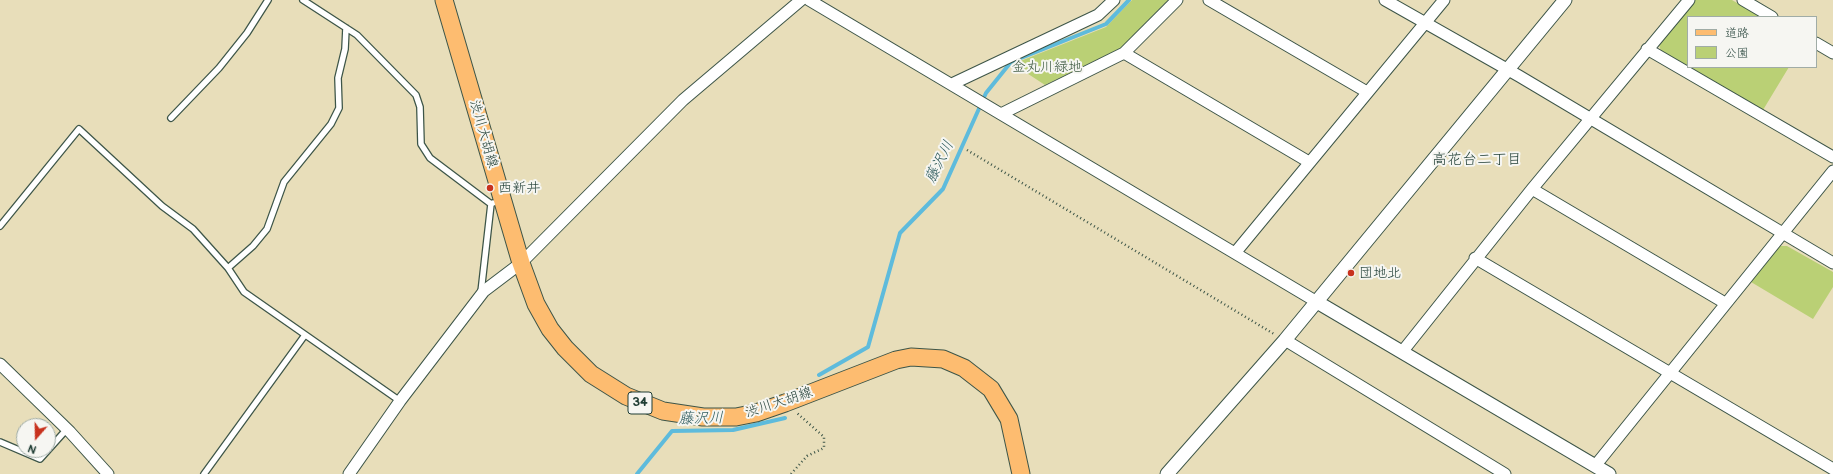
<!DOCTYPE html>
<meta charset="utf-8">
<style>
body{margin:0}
#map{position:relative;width:1833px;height:474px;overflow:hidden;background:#e8deba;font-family:"Balsamiq Sans","Klee One",sans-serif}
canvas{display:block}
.legend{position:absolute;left:1687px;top:16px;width:130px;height:52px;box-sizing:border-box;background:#f6f6f2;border:1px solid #a0aca6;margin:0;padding:5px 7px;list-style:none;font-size:12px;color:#1f3d34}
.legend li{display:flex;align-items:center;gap:8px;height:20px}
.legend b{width:20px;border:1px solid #a0aca6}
.north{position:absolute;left:16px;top:418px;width:40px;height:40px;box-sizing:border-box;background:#f6f6f2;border:1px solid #a0aca6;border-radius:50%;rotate:200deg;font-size:11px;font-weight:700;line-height:16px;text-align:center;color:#1f3d34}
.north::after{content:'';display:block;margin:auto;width:14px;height:18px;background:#c8321e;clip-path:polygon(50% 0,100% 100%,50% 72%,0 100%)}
</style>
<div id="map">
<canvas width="1833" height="474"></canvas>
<ul class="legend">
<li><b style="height:5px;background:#fdbc70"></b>道路</li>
<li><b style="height:11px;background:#bad075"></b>公園</li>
</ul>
<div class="north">N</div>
</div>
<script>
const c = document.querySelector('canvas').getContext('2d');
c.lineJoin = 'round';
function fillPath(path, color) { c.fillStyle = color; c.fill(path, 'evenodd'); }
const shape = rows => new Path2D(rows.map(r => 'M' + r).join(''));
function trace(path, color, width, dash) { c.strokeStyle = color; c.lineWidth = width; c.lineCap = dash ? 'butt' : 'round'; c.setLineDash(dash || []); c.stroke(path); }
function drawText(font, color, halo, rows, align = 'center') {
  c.font = font + ' "Balsamiq Sans","Klee One",sans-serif'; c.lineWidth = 4; c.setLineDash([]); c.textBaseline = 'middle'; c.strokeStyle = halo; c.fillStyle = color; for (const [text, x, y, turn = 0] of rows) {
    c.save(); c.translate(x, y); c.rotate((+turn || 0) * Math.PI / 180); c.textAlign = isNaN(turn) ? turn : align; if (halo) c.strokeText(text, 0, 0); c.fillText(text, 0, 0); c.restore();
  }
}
const green = shape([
 [1132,0,1168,0,1121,48,1045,85,1013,64,1106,27],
 [1695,0,1732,0,1761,17,1688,17,1688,66,1661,51,1659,45],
 [1690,67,1789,67,1763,110],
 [1780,246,1787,246,1833,272,1833,287,1813,319,1751,282]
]);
const stream = shape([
 [819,375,868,347,900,233,943,189,986,93,1011,62,1106,24,1129,0],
 [637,474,672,431,733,430,785,418]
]);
const path = shape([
 [967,150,1274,334],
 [791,474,807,456,824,448,824,437,797,413]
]);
const service = shape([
 [303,0,357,35,416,95,420,107,421,144,430,158,491,204],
 [171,118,219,68,247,33,268,0],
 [0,226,79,129,162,206,193,229,228,268,244,292,400,401],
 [228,268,253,246,267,229,284,182,331,124,339,108,338,78,345,49,346,28],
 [481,292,491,204,493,203],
 [0,442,40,459,67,429],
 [204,474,305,335]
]);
const minor = shape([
 [809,0,1317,302],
 [1209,0,1367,92],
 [1385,0,1519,76,1833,263],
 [1743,0,1772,17],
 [1816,43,1833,53],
 [1647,49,1833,157],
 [1124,53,1309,162],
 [952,84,1098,15,1114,0],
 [1001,114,1124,53,1177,0],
 [1532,189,1725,303],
 [1235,253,1444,0],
 [1475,258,1833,469],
 [1285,340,1505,474],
 [1402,352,1532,189,1689,0],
 [0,364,70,432,108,474],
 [1595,466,1833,171],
 [349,474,400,401,484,291,521,263,683,100,801,0]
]);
const tertiary = shape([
 [1317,302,1609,474],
 [1167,474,1285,340,1565,0]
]);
const primary = shape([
 [444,0,521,263,536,304,550,329,565,348,591,374,626,396,663,411,703,417,736,417,756,413,785,403,896,360,911,357,943,359,964,368,991,389,1009,419,1021,474]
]);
const markers = [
 [490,188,4,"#c8321e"],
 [1351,273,4,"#c8321e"]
];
const shields = [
 [640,403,24]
];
const shieldNames = [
 ["34",640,403]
];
const parkNames = [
 ["金丸川緑地",1047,67]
];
const streetNames = [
 ["渋川大胡線",483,134,74],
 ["渋川大胡線",779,403,-18]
];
const poiNames = [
 ["西新井",498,188],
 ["団地北",1359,273]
];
const neighbourhoodNames = [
 ["高花台二丁目",1477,160]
];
const waterNames = [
 ["藤沢川",940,162,-63],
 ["藤沢川",701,419,-1]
];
fillPath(green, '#bad075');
trace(stream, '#5ebbdc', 4);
trace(service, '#3d5548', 8);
trace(minor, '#3d5548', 13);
trace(tertiary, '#3d5548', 15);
trace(primary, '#3d5548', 19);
trace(path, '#3d5548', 2.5, [1, 3]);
trace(service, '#fff', 5.5);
trace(minor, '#fff', 11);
trace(tertiary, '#fff', 13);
trace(primary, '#fdbc70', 17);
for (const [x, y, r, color] of markers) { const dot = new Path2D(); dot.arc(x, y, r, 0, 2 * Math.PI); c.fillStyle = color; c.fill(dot); trace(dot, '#f6f6f2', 1.5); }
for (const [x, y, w] of shields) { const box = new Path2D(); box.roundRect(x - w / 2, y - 11, w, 22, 3); c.fillStyle = '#f6f6f2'; c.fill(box); trace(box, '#1f3d34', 1); }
drawText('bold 13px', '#1f3d34', null, shieldNames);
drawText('14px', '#3e5a41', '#f6f6f2', parkNames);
drawText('14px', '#1f3d34', '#f6f6f2', streetNames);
drawText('14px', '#1f3d34', '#f6f6f2', poiNames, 'left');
drawText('15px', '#1f3d34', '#f6f6f2', neighbourhoodNames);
drawText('italic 15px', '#2f5c5e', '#f6f6f2', waterNames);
</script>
